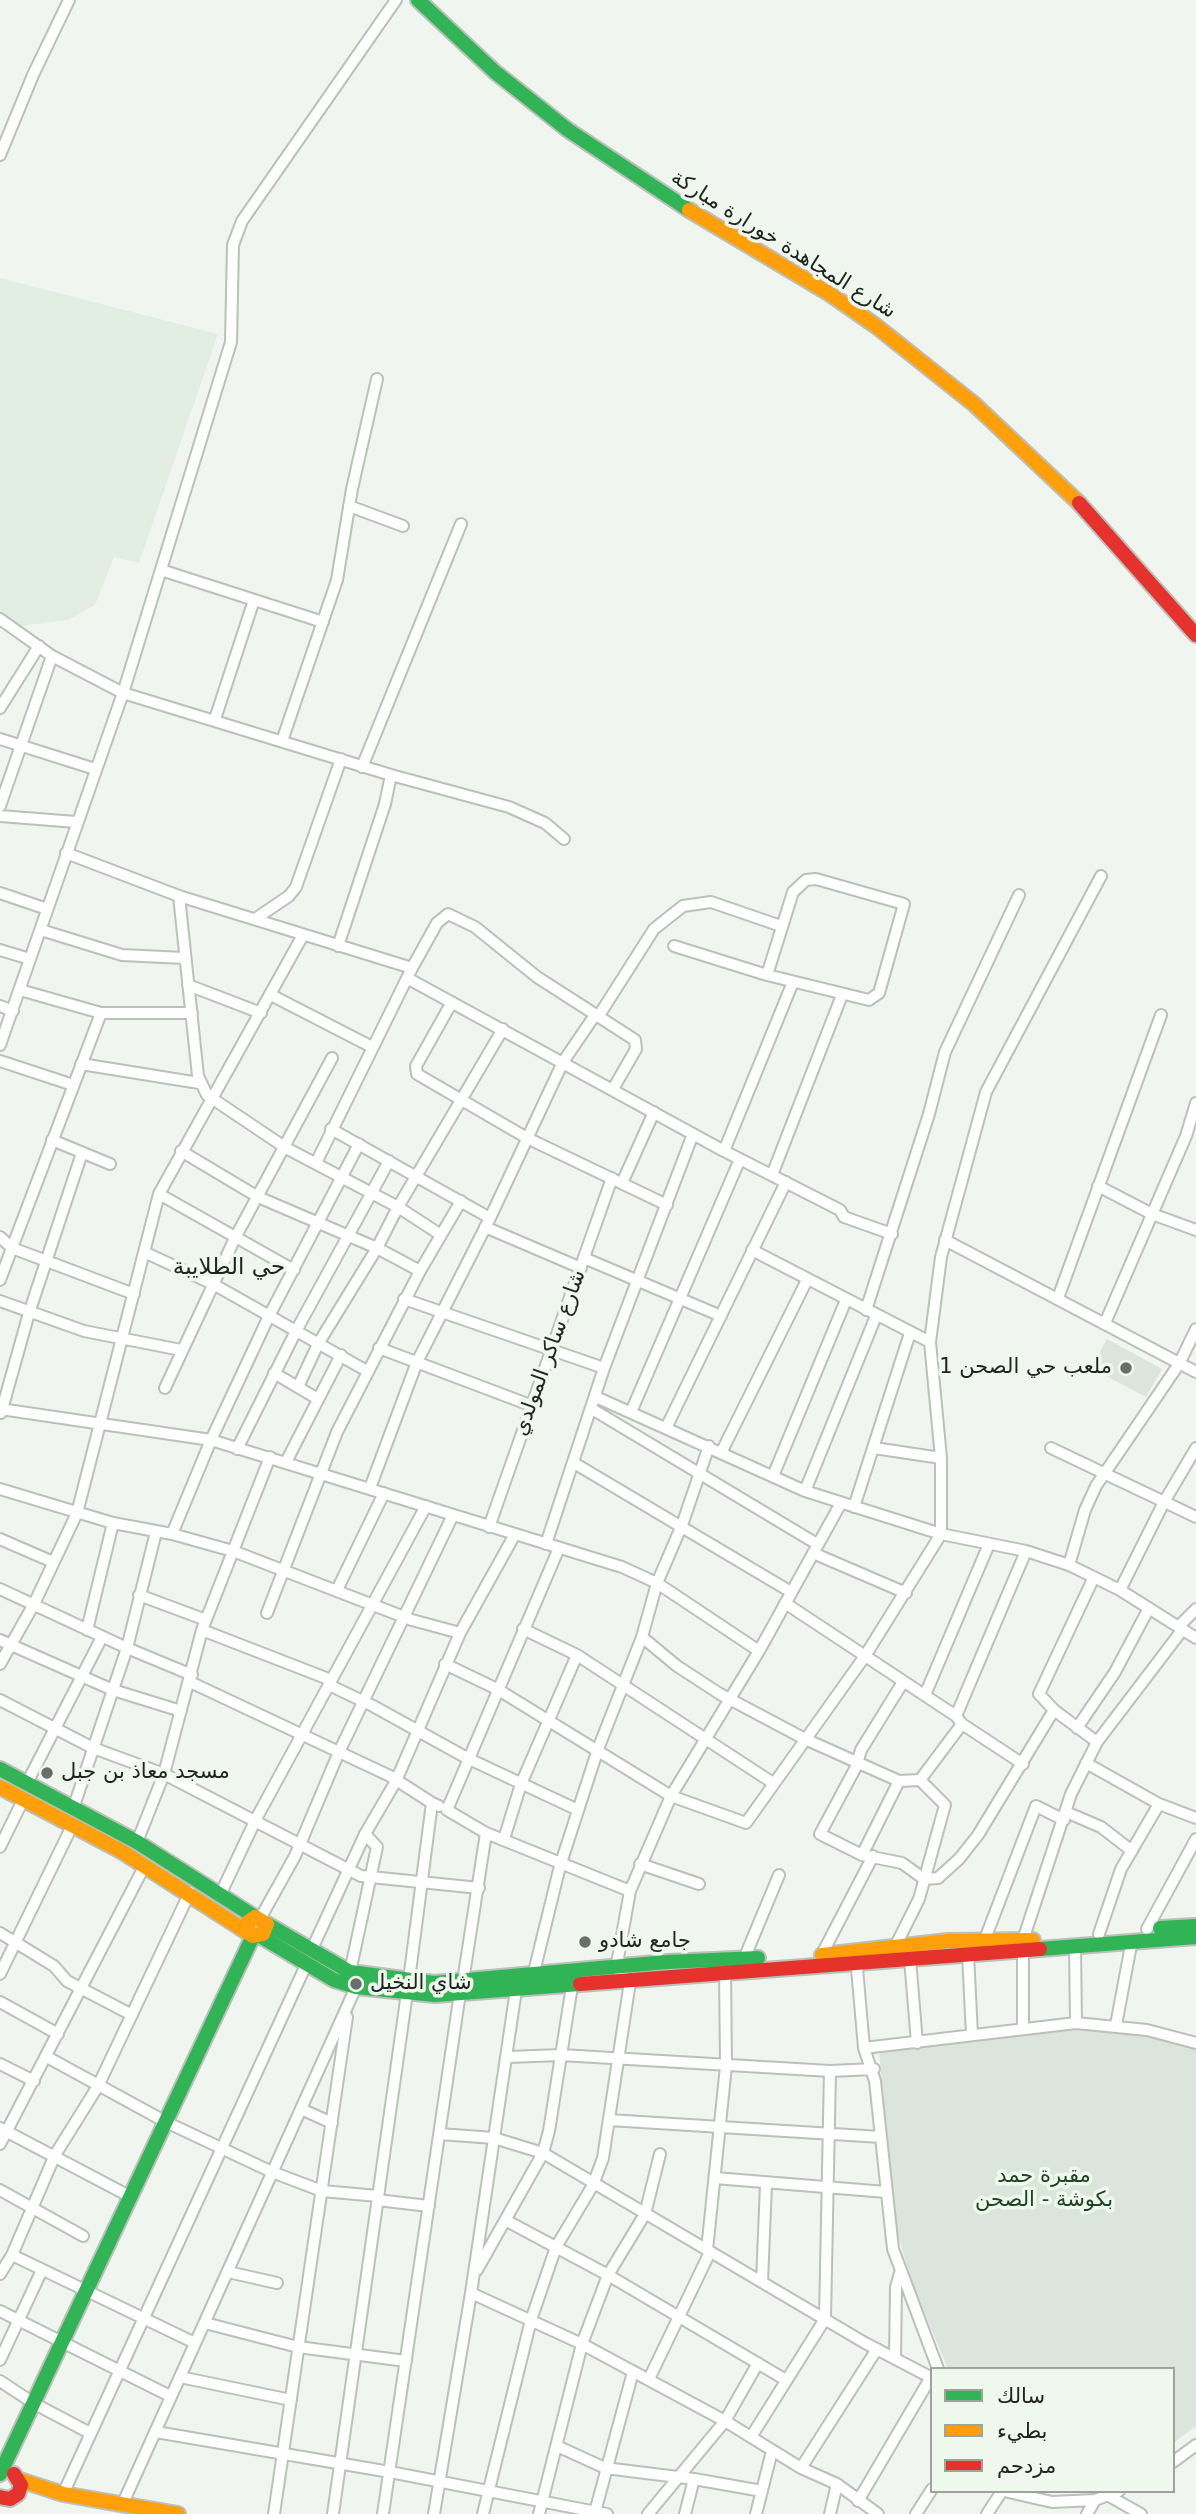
<!DOCTYPE html>
<meta charset="utf-8">
<style>
body{margin:0}
#map{position:relative;width:1196px;height:2514px;overflow:hidden;background:#f0f5f0;font-family:"DejaVu Sans","Noto Naskh Arabic",sans-serif}
canvas{display:block}
.legend{position:absolute;left:930px;top:2367px;width:245px;height:126px;box-sizing:border-box;background:#eef8ed;border:2px solid #9ca49b;margin:0;padding:9px 12px;list-style:none;font-size:21px;color:#212521}
.legend li{display:flex;align-items:center;gap:14px;height:35px}
.legend b{width:35px;border:2px solid #9ca49b}
</style>
<div id="map">
<canvas width="1196" height="2514"></canvas>
<ul class="legend">
<li><b style="height:9px;background:#30b455"></b>سالك</li>
<li><b style="height:9px;background:#ff9f0a"></b>بطيء</li>
<li><b style="height:9px;background:#e5322d"></b>مزدحم</li>
</ul>
</div>
<script>
const c = document.querySelector('canvas').getContext('2d');
c.lineJoin = 'round';
function fillPath(path, color) { c.fillStyle = color; c.fill(path, 'evenodd'); }
const shape = rows => new Path2D(rows.map(r => 'M' + r).join(''));
function trace(path, color, width, dash) { c.strokeStyle = color; c.lineWidth = width; c.lineCap = dash ? 'butt' : 'round'; c.setLineDash(dash || []); c.stroke(path); }
function drawText(font, color, halo, rows, align = 'center') {
  c.font = font + ' "DejaVu Sans","Noto Naskh Arabic",sans-serif'; c.lineWidth = 7; c.setLineDash([]); c.textBaseline = 'middle'; c.strokeStyle = halo; c.fillStyle = color; for (const [text, x, y, turn = 0] of rows) {
    c.save(); c.translate(x, y); c.rotate((+turn || 0) * Math.PI / 180); c.textAlign = isNaN(turn) ? turn : align; if (halo) c.strokeText(text, 0, 0); c.fillText(text, 0, 0); c.restore();
  }
}
const built = shape([
 [0,278,218,334,139,563,114,557,95,605,68,620,12,627,0,617]
]);
const green = shape([
 [1107,1339,1162,1369,1146,1397,1091,1368],
 [1075,2026,1127,2030,1196,2049,1196,2426,1173,2443,1173,2369,948,2369,910,2277,895,2224,879,2051]
]);
const street = shape([
 [0,155,33,75,69,0],
 [349,506,403,526],
 [161,570,323,622],
 [0,619,52,656,123,693,0,1045],
 [0,708,39,646],
 [215,719,254,600],
 [0,739,95,769],
 [282,741,337,580,352,489,377,379],
 [362,767,461,524],
 [391,775,509,807,545,823,564,839],
 [0,806,52,656],
 [0,816,76,822],
 [66,853,179,896,198,1076,207,1095,286,1148,398,1207,377,1248,318,1344,298,1387],
 [0,893,47,909],
 [179,896,412,968],
 [255,919,289,896,296,887,341,759],
 [41,930,122,955,184,958],
 [338,946,385,804,391,775,123,693,231,342,233,245,242,221,396,0],
 [674,946,767,975,869,1000,879,993,904,904,816,879,806,880,793,892,767,975],
 [0,950,30,959],
 [407,978,724,1151,840,1210,844,1217,892,1234],
 [188,985,261,1013],
 [20,990,101,1013,192,1013],
 [271,995,372,1047],
 [452,1002,416,1066,417,1074,527,1138,667,1205],
 [0,1006,13,1011],
 [101,1013,12,1248,134,1294],
 [598,1017,654,929,683,906,711,902,781,926],
 [0,1061,73,1085],
 [81,1064,199,1083],
 [331,1129,490,1218],
 [52,1140,110,1164],
 [181,1151,258,1197,377,1248,420,1271,337,1432,267,1613],
 [724,1151,793,982],
 [316,1163,412,968,437,923,448,914,475,927,537,977,635,1040,636,1049,613,1089],
 [772,1175,842,995],
 [622,1183,654,1112],
 [1098,1186,1152,1214,1196,1230],
 [159,1194,294,1270],
 [485,1227,581,1268],
 [441,1235,398,1207,503,1029],
 [0,1237,12,1248,0,1280],
 [945,1240,1196,1372],
 [752,1250,930,1342],
 [144,1252,213,1284,367,1371],
 [584,1258,721,1316],
 [420,1271,461,1201],
 [1058,1298,1161,1015],
 [404,1299,604,1368],
 [0,1301,84,1331,181,1350],
 [866,1310,929,1114,945,1052,1019,895],
 [1105,1323,1186,1136,1196,1103],
 [379,1348,530,1405],
 [274,1373,318,1399],
 [165,1388,235,1238,332,1058],
 [596,1397,805,1491,941,1534,1026,1551,1069,1565,1120,1590,1196,1638],
 [0,1409,211,1440,622,1567,657,1583,759,1651],
 [592,1409,817,1544],
 [631,1412,740,1159],
 [1,1413,29,1313,82,1153],
 [667,1426,786,1182],
 [874,1448,941,1458],
 [1051,1448,1196,1517],
 [237,1449,296,1331,389,1161],
 [722,1451,807,1280],
 [286,1462,341,1355],
 [574,1463,791,1592],
 [773,1476,846,1300],
 [370,1488,417,1362,490,1218,563,1062,595,1015],
 [0,1489,113,1523,172,1534,233,1551,412,1620,460,1633],
 [805,1491,876,1316],
 [854,1507,910,1333],
 [489,1527,612,1178],
 [172,1534,211,1440,269,1316,359,1144],
 [0,1539,53,1562],
 [546,1544,604,1368,693,1134],
 [559,1548,447,1810,486,1833,630,1891],
 [813,1553,906,1593],
 [1069,1565,1085,1510,1096,1486,1179,1364,1196,1329],
 [1094,1577,1039,1694,1054,1710,1097,1742],
 [0,1589,127,1648,192,1675],
 [337,1590,384,1493],
 [1120,1590,1164,1502,1196,1448],
 [139,1595,206,1620],
 [785,1603,956,1716],
 [1179,1626,1196,1609],
 [523,1629,577,1655],
 [87,1630,113,1523],
 [202,1630,331,1680],
 [642,1637,677,1666,720,1694,805,1739,899,1781,862,1855],
 [0,1640,113,1690,181,1711],
 [0,1664,34,1604,77,1513,159,1194,303,935],
 [445,1664,497,1689,671,1796,746,1823,865,1656,941,1534,941,1458,930,1342,941,1257,986,1092,1101,876],
 [190,1682,390,1776,432,1803],
 [903,1682,861,1750,856,1767,820,1834,862,1855,902,1863,924,1879,938,1878,959,1859,978,1835,1054,1710],
 [329,1685,373,1706,467,1758,578,1810],
 [925,1695,989,1544],
 [0,1700,93,1748,164,1774,361,1876,479,1888],
 [962,1724,1023,1764],
 [1077,1728,1115,1672,1149,1608],
 [1086,1763,1159,1804,1196,1818],
 [899,1781,920,1780,962,1724,956,1716,1026,1551],
 [27,1783,102,1637],
 [73,1809,127,1648,156,1532],
 [1066,1812,1101,1827,1132,1851],
 [504,1839,521,1784,577,1655,773,1783],
 [137,1842,164,1774,202,1630,270,1457],
 [0,1847,24,1798],
 [640,1864,699,1884],
 [221,1893,256,1819,426,1506],
 [261,1917,295,1856,339,1752,453,1515],
 [1147,1929,1196,1839],
 [0,1933,54,1966,67,1981,132,2015],
 [1099,1934,1121,1869,1159,1804],
 [985,1939,1036,1806,1064,1820],
 [1075,1945,1076,2023],
 [895,1947,919,1899,945,1805,920,1780],
 [312,1949,365,1834,396,1781,460,1633,514,1536],
 [968,1954,972,2035],
 [821,1956,873,1856],
 [856,1957,864,2048,875,2081,893,2249,938,2369],
 [744,1959,779,1875],
 [910,1959,917,2043],
 [350,1972,377,1847,365,1834],
 [0,1974,73,1824],
 [533,1976,560,1866,598,1749,642,1637,657,1583,682,1525,709,1446],
 [409,1980,432,1803,439,1806],
 [463,1981,486,1833],
 [0,2002,58,2034],
 [1116,2025,1132,1940],
 [1023,2029,1023,1940,1071,1794,1097,1742,1183,1629],
 [864,2048,1076,2023,1147,2030,1196,2043],
 [47,2057,166,2122,272,2172,322,2191,378,2196],
 [508,2057,561,2055,830,2071,874,2069],
 [0,2064,34,2081],
 [301,2109,332,2123],
 [609,2120,881,2137],
 [0,2128,131,2197],
 [440,2134,494,2138,543,2153,865,2343,932,2378],
 [0,2144,145,1865],
 [715,2178,886,2192],
 [0,2190,83,2236],
 [377,2200,429,2206],
 [507,2221,608,2275,786,2380],
 [707,2250,726,2066,725,1971],
 [12,2255,195,2343],
 [477,2270,543,2153,549,2131,572,1986],
 [228,2272,277,2283],
 [0,2274,12,2255,55,2155,98,2086,190,1892],
 [762,2282,766,2184],
 [471,2293,582,2344,725,2421,801,2468,837,2484,878,2514],
 [0,2311,170,2396],
 [205,2323,298,2347,406,2361],
 [895,2358,896,2287,900,2273],
 [0,2360,42,2270],
 [180,2377,291,2400],
 [649,2379,710,2252],
 [0,2381,35,2404,90,2433],
 [156,2432,390,2472,607,2514],
 [751,2437,825,2319,830,2071],
 [557,2446,605,2468,694,2479,685,2514],
 [1173,2462,1196,2445],
 [801,2468,877,2349],
 [694,2479,762,2491],
 [1004,2491,1052,2502,1095,2500,1119,2491],
 [63,2494,306,1965],
 [1109,2496,1141,2514],
 [858,2501,931,2377],
 [123,2503,356,1987],
 [595,2512,633,2372],
 [274,2514,347,2017],
 [333,2514,407,1993],
 [383,2514,460,1993],
 [434,2514,471,2293,516,1990],
 [483,2514,531,2320,556,2247,593,2185,603,2158,630,1982,616,1969,630,1891,671,1796,759,1651,841,1503],
 [539,2514,582,2344,608,2275,645,2214,660,2154],
 [648,2514,725,2421,758,2363],
 [756,2514,772,2451],
 [830,2514,837,2484],
 [916,2514,932,2489],
 [987,2514,1002,2491],
 [1087,2514,1095,2500]
]);
const fast = shape([
 [418,0,495,72,568,130,689,210],
 [0,1769,137,1842,255,1917],
 [267,1924,350,1972,434,1983,667,1962,758,1958],
 [1160,1928,1196,1926],
 [260,1936,334,1980,356,1987,435,1995,580,1984],
 [1040,1949,1196,1937],
 [0,2474,253,1936]
]);
const slow = shape([
 [689,210,830,294,876,326,974,404,1079,503],
 [0,1787,121,1851,253,1936,263,1934,267,1924,255,1917,248,1922,248,1931],
 [822,1955,948,1941,1033,1940],
 [20,2480,63,2494,178,2514]
]);
const jam = shape([
 [1079,503,1196,635],
 [580,1984,1040,1949],
 [0,2497,10,2499,18,2494,21,2485,14,2474]
]);
const markers = [
 [1126,1368,7,"#696e69"],
 [47,1773,7,"#696e69"],
 [585,1942,7,"#696e69"],
 [356,1984,7,"#696e69"]
];
const streetNames = [
 ["شارع المجاهدة خورارة مباركة",783,245,32],
 ["شارع ساكر المولدي",550,1353,-70]
];
const poiNames = [
 ["ملعب حي الصحن 1",1112,1368,"right"],
 ["مسجد معاذ بن جبل",61,1773],
 ["جامع شادو",599,1942],
 ["شاي النخيل",370,1984]
];
const parkNames = [
 ["مقبرة حمد",1044,2177],
 ["بكوشة - الصحن",1044,2201]
];
const neighbourhoodNames = [
 ["حي الطلايبة",229,1268]
];
fillPath(built, '#e3eee2');
fillPath(green, '#dbe5db');
trace(street, '#bbc0bb', 14);
trace(fast, '#bbc0bb', 18);
trace(slow, '#bbc0bb', 18);
trace(jam, '#bbc0bb', 18);
trace(street, '#fdfefd', 10);
trace(fast, '#30b455', 14);
trace(slow, '#ff9f0a', 14);
trace(jam, '#e5322d', 14);
for (const [x, y, r, color] of markers) { const dot = new Path2D(); dot.arc(x, y, r, 0, 2 * Math.PI); c.fillStyle = color; c.fill(dot); trace(dot, '#eef8ed', 2.5); }
drawText('21px', '#212521', '#eef8ed', streetNames);
drawText('21px', '#212521', '#eef8ed', poiNames, 'left');
drawText('21px', '#204322', '#eef8ed', parkNames);
drawText('23px', '#212521', '#eef8ed', neighbourhoodNames);
</script>
